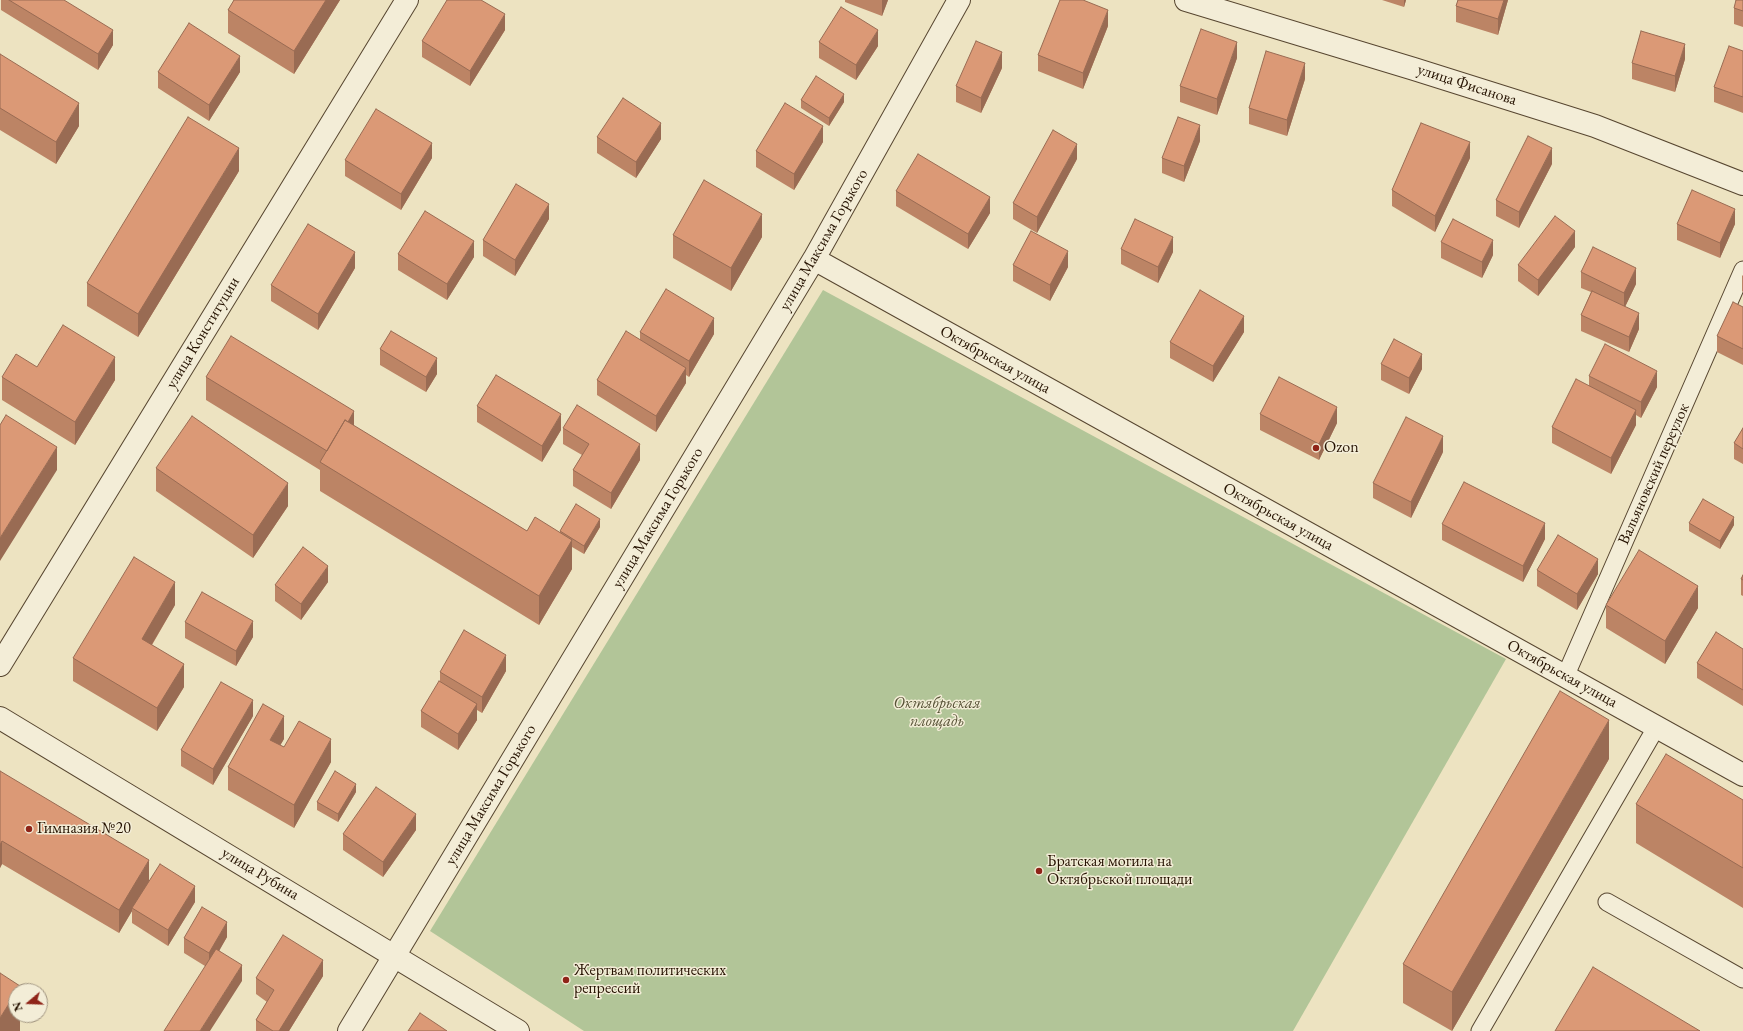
<!DOCTYPE html>
<meta charset="utf-8">
<style>
body{margin:0}
#map{position:relative;width:1743px;height:1031px;overflow:hidden;background:#ede3c1;font-family:"EB Garamond",serif}
canvas{display:block}
.north{position:absolute;left:8px;top:983px;width:40px;height:40px;box-sizing:border-box;background:#f3edd7;border:1px solid #a19581;border-radius:50%;rotate:251deg;font-size:11px;font-weight:700;line-height:16px;text-align:center;color:#251200}
.north::after{content:'';display:block;margin:auto;width:14px;height:18px;background:#8f2418;clip-path:polygon(50% 0,100% 100%,50% 72%,0 100%)}
</style>
<div id="map">
<canvas width="1743" height="1031"></canvas>
<div class="north">N</div>
</div>
<script>
const c = document.querySelector('canvas').getContext('2d');
c.lineJoin = 'round';
function fillPath(path, color) { c.fillStyle = color; c.fill(path, 'evenodd'); }
const shape = rows => new Path2D(rows.map(r => 'M' + r).join(''));
function trace(path, color, width, dash) { c.strokeStyle = color; c.lineWidth = width; c.lineCap = dash ? 'butt' : 'round'; c.setLineDash(dash || []); c.stroke(path); }
function drawText(font, color, halo, rows, align = 'center') {
  c.font = font + ' "EB Garamond",serif'; c.lineWidth = 3; c.setLineDash([]); c.textBaseline = 'middle'; c.strokeStyle = halo; c.fillStyle = color; for (const [text, x, y, turn = 0] of rows) {
    c.save(); c.translate(x, y); c.rotate((+turn || 0) * Math.PI / 180); c.textAlign = isNaN(turn) ? turn : align; if (halo) c.strokeText(text, 0, 0); c.fillText(text, 0, 0); c.restore();
  }
}
const green = shape([
 [823,290,1506,659,1293,1031,584,1031,430,931]
]);
const service = shape([
 [1565,677,1743,270],
 [1607,902,1743,979],
 [1480,1031,1657,726]
]);
const minor = shape([
 [814,259,1743,775],
 [0,718,518,1031],
 [349,1031,814,259,959,0]
]);
const tertiary = shape([
 [1186,0,1414,69,1595,126,1743,184],
 [0,665,407,0]
]);
const wall = shape([
 [1,0,64,0,113,45,98,70,1,10],
 [234,0,340,0,294,74,228,33,228,10],
 [845,0,888,0,882,16,845,2],
 [1382,0,1406,0,1404,7],
 [1458,0,1508,0,1498,35,1456,22,1456,6],
 [1743,0,1743,27,1734,24,1734,8],
 [1108,26,1083,89,1038,71,1038,55],
 [505,30,470,86,422,57,422,41],
 [819,42,878,46,856,80,819,58],
 [1743,51,1743,113,1714,102,1714,87],
 [0,54,79,126,56,164,0,130],
 [1237,58,1217,115,1180,102,1180,86],
 [1685,59,1675,92,1632,79,1632,63],
 [1002,68,981,113,956,102,956,86],
 [158,72,240,72,209,121,158,88],
 [1305,79,1287,136,1249,124,1249,108],
 [801,100,844,102,829,126,801,108],
 [597,137,661,139,636,178,597,153],
 [1200,141,1184,182,1162,173,1162,158],
 [823,142,794,190,756,167,756,151],
 [432,158,401,210,345,176,345,160],
 [1470,158,1435,232,1392,206,1392,190],
 [1077,159,1037,233,1013,219,1013,203],
 [1552,164,1519,228,1496,216,1496,200],
 [239,171,138,337,87,306,87,283],
 [896,191,990,213,968,249,896,206],
 [549,219,515,276,483,256,483,240],
 [1677,224,1735,224,1720,258,1677,240],
 [673,235,762,237,731,291,673,258],
 [1441,242,1493,255,1482,278,1441,258],
 [1575,247,1538,296,1518,281,1518,265],
 [1121,249,1173,252,1158,283,1121,264],
 [398,254,474,257,447,300,398,270],
 [1013,265,1068,267,1050,301,1013,281],
 [355,268,318,330,271,301,271,285],
 [1581,272,1636,284,1625,307,1639,329,1629,352,1581,331,1581,315,1591,292,1581,288],
 [1742,275,1743,276,1743,292,1742,291],
 [1743,307,1743,365,1717,352,1717,336],
 [640,332,714,334,689,377,686,375,686,383,656,432,597,395,597,380,640,340],
 [1244,332,1213,382,1170,358,1170,342],
 [380,349,437,374,426,392,380,365],
 [1381,364,1422,369,1409,394,1381,380],
 [37,367,115,380,75,445,2,400,2,377],
 [1589,376,1657,387,1641,418,1636,415,1636,425,1611,474,1552,443,1552,427,1589,386],
 [206,377,354,426,527,531,560,532,560,531,600,527,584,554,572,547,572,569,539,625,320,491,320,470,206,400],
 [477,406,561,430,542,462,477,422],
 [1260,414,1337,423,1319,460,1260,430],
 [563,428,640,460,611,509,573,486,573,470,582,455,563,444],
 [1743,428,1743,464,1734,459,1734,443],
 [1443,452,1411,518,1373,498,1373,483],
 [156,468,288,506,253,558,156,491],
 [1689,523,1734,525,1720,549,1689,531],
 [1442,524,1545,539,1523,582,1442,540],
 [1537,570,1598,574,1577,610,1537,586],
 [1743,575,1743,596,1741,595,1741,579],
 [328,582,301,620,275,601,275,585],
 [175,605,152,645,184,687,157,731,73,681,73,658],
 [1606,605,1698,608,1665,664,1606,628],
 [185,622,253,637,236,666,185,638],
 [1743,649,1743,706,1697,678,1697,663],
 [506,671,482,713,477,710,477,720,458,750,421,727,421,711,440,681,440,672],
 [253,716,213,785,181,766,181,750],
 [284,739,280,745,284,747,331,762,294,828,228,790,228,767],
 [1609,759,1452,1031,1403,1003,1403,964],
 [0,771,149,881,195,902,168,946,132,923,132,911,119,933,2,864,0,868],
 [356,792,338,822,317,810,317,802],
 [1743,800,1743,908,1636,843,1636,804],
 [416,830,383,877,343,850,343,834],
 [227,937,219,950,242,981,205,966,184,953,184,938],
 [323,976,289,1031,256,1031,256,1020,267,1002,256,994,256,978]
]);
const shadedWall = shape([
 [326,0,340,0,294,74,294,51],
 [882,0,888,0,882,16],
 [1404,0,1406,0,1404,7],
 [1504,0,1508,0,1498,35,1498,19],
 [1108,10,1108,26,1083,89,1083,73],
 [505,14,505,30,470,86,470,71],
 [113,30,113,45,98,70,98,54],
 [878,30,878,46,856,80,856,65],
 [1237,42,1237,58,1217,115,1217,99],
 [1685,44,1685,59,1675,92,1675,76],
 [1002,52,1002,68,981,113,981,98],
 [240,56,240,72,209,121,209,105],
 [1305,63,1305,79,1287,136,1287,120],
 [844,94,844,102,829,126,829,118],
 [79,103,79,126,56,164,56,142],
 [661,123,661,139,636,178,636,162],
 [1200,125,1200,141,1184,182,1184,166],
 [823,126,823,142,794,190,794,174],
 [1470,142,1470,158,1435,232,1435,216],
 [432,143,432,158,401,210,401,194],
 [1077,144,1077,159,1037,233,1037,217],
 [239,148,239,171,138,337,138,314],
 [1552,148,1552,164,1519,228,1519,212],
 [990,197,990,213,968,249,968,234],
 [549,204,549,219,515,276,515,260],
 [1735,209,1735,224,1720,258,1720,243],
 [762,214,762,237,731,291,731,268],
 [1575,231,1575,247,1538,296,1538,280],
 [1173,237,1173,252,1158,283,1158,267],
 [1493,240,1493,255,1482,278,1482,262],
 [474,241,474,257,447,300,447,284],
 [1068,251,1068,267,1050,301,1050,285],
 [355,252,355,268,318,330,318,314],
 [1636,268,1636,284,1624,309,1624,293],
 [1639,313,1639,329,1629,352,1629,337],
 [1244,316,1244,332,1213,382,1213,366],
 [714,318,714,334,689,377,689,361],
 [1422,354,1422,369,1409,394,1409,378],
 [115,357,115,380,75,445,75,422],
 [437,358,437,374,426,392,426,377],
 [686,368,686,383,656,432,656,416],
 [1657,371,1657,387,1641,418,1641,402],
 [1337,407,1337,423,1319,460,1319,444],
 [1636,410,1636,425,1611,474,1611,458],
 [354,411,354,434,329,453],
 [561,414,561,430,542,462,542,446],
 [1443,436,1443,452,1411,518,1411,502],
 [640,444,640,460,611,509,611,493],
 [57,447,57,470,0,561,0,538],
 [288,483,288,506,253,558,253,535],
 [1734,517,1734,525,1720,549,1720,541],
 [600,519,600,527,584,554,584,546],
 [1545,523,1545,539,1523,582,1523,566],
 [572,540,572,569,539,625,539,596],
 [1598,559,1598,574,1577,610,1577,594],
 [328,566,328,582,301,620,301,604],
 [175,582,175,605,142,661,142,639],
 [1698,586,1698,608,1665,664,1665,641],
 [253,621,253,637,236,666,236,651],
 [506,655,506,671,482,713,482,697],
 [184,664,184,687,157,731,157,708],
 [253,700,253,716,213,785,213,769],
 [477,704,477,720,458,750,458,734],
 [284,716,284,739,270,763,270,740],
 [1609,720,1609,759,1452,1031,1452,992],
 [331,739,331,762,294,828,294,805],
 [356,784,356,792,338,822,338,814],
 [416,814,416,830,383,877,383,862],
 [2,841,2,864,0,868,0,845],
 [149,860,149,883,132,908,132,911,119,933,119,910],
 [195,886,195,902,168,946,168,930],
 [227,922,227,937,209,969,209,953],
 [323,960,323,976,289,1031,279,1031],
 [242,965,242,981,210,1031,200,1031],
 [20,986,20,991,16,991],
 [16,992,16,1015,20,1015,20,1031,0,1031,0,1018]
]);
const building = shape([
 [9,0,64,0,113,30,98,54,9,0],
 [234,0,326,0,294,51,228,10,234,0],
 [447,0,481,0,505,14,470,71,422,41,447,0],
 [1060,0,1083,0,1108,10,1083,73,1038,55,1060,0],
 [1458,0,1504,0,1498,19,1456,6,1458,0],
 [1736,0,1743,0,1743,11,1734,8,1736,0],
 [841,7,878,30,856,65,819,42,841,7],
 [189,23,240,56,209,105,158,72,189,23],
 [1201,29,1237,42,1217,99,1180,86,1201,29],
 [1641,31,1685,44,1675,76,1632,63,1641,31],
 [976,41,1002,52,981,98,956,86,976,41],
 [1729,46,1743,51,1743,97,1714,87,1729,46],
 [1266,51,1305,63,1287,120,1249,108,1266,51],
 [0,54,79,103,56,142,0,108,0,54],
 [816,76,844,94,829,118,801,100,816,76],
 [623,98,661,123,636,162,597,137,623,98],
 [785,103,823,126,794,174,756,151,785,103],
 [376,109,432,143,401,194,345,160,376,109],
 [188,117,239,148,138,314,87,283,188,117],
 [1178,117,1200,125,1184,166,1162,158,1178,117],
 [1421,123,1470,142,1435,216,1392,190,1421,123],
 [1053,130,1077,144,1037,217,1013,203,1053,130],
 [1528,136,1552,148,1519,212,1496,200,1528,136],
 [918,154,990,197,968,234,896,191,918,154],
 [704,180,762,214,731,268,673,235,704,180],
 [516,184,549,204,515,260,483,240,516,184],
 [1692,190,1735,209,1720,243,1677,224,1692,190],
 [425,211,474,241,447,284,398,254,425,211],
 [1555,216,1575,231,1538,280,1518,265,1555,216],
 [1135,219,1173,237,1158,267,1121,249,1135,219],
 [1453,219,1493,240,1482,262,1441,242,1453,219],
 [308,224,355,252,318,314,271,285,308,224],
 [1031,231,1068,251,1050,285,1013,265,1031,231],
 [1593,247,1636,268,1624,293,1581,272,1593,247],
 [666,289,714,318,689,361,640,332,666,289],
 [1200,290,1244,316,1213,366,1170,342,1200,290],
 [1592,291,1639,313,1629,337,1581,315,1592,291],
 [1733,302,1743,307,1743,349,1717,336,1733,302],
 [63,325,115,357,75,422,2,377,16,354,37,367,63,325],
 [391,331,437,358,426,377,380,349,391,331],
 [626,331,686,368,656,416,597,380,626,331],
 [231,336,354,411,348,422,345,420,327,451,206,377,231,336],
 [1394,339,1422,354,1409,378,1381,364,1394,339],
 [1605,344,1657,371,1641,402,1589,376,1605,344],
 [496,375,561,414,542,446,477,406,496,375],
 [1279,377,1337,407,1319,444,1260,414,1279,377],
 [1576,379,1636,410,1611,458,1552,427,1576,379],
 [577,405,640,444,611,493,573,470,589,444,563,428,577,405],
 [6,415,57,447,0,538,0,425,6,415],
 [192,416,288,483,253,535,156,468,192,416],
 [1406,417,1443,436,1411,502,1373,483,1406,417],
 [345,420,527,531,535,517,572,540,539,596,320,462,345,420],
 [1743,428,1743,449,1734,443,1743,428],
 [1464,482,1545,523,1523,566,1442,524,1464,482],
 [1703,499,1734,517,1720,541,1689,523,1703,499],
 [576,504,600,519,584,546,560,531,576,504],
 [1558,535,1598,559,1577,594,1537,570,1558,535],
 [303,547,328,566,301,604,275,585,303,547],
 [1639,550,1698,586,1665,641,1606,605,1639,550],
 [134,557,175,582,142,639,184,664,157,708,73,658,134,557],
 [1743,575,1743,580,1741,579,1743,575],
 [202,592,253,621,236,651,185,622,202,592],
 [464,630,506,655,482,697,440,672,464,630],
 [1716,632,1743,649,1743,690,1697,663,1716,632],
 [439,681,477,704,458,734,421,711,439,681],
 [221,682,253,700,213,769,181,750,221,682],
 [1560,691,1609,720,1452,992,1403,964,1560,691],
 [263,704,284,716,270,740,284,747,299,721,331,739,294,805,228,767,263,704],
 [1666,754,1743,800,1743,868,1636,804,1666,754],
 [0,771,149,860,119,910,2,841,0,845,0,771],
 [335,771,356,784,338,814,317,802,335,771],
 [376,787,416,814,383,862,343,834,376,787],
 [160,864,195,886,168,930,132,908,160,864],
 [202,907,227,922,209,953,184,938,202,907],
 [283,935,323,960,279,1031,273,1031,256,1020,274,990,256,978,283,935],
 [216,949,242,965,200,1031,164,1031,216,949],
 [1593,967,1700,1031,1555,1031,1593,967],
 [0,973,20,986,0,1018,0,973],
 [420,1013,447,1031,408,1031,420,1013]
]);
const markers = [
 [1316,448,4,"#8f2418"],
 [29,829,4,"#8f2418"],
 [1039,871,4,"#8f2418"],
 [566,980,4,"#8f2418"]
];
const streetNames = [
 ["улица Фисанова",1467,85,18],
 ["улица Максима Горького",824,240,-60],
 ["улица Конституции",203,333,-59],
 ["Октябрьская улица",995,360,29],
 ["Вальяновский переулок",1654,474,-66],
 ["Октябрьская улица",1278,517,29],
 ["улица Максима Горького",658,518,-59],
 ["Октябрьская улица",1562,674,29],
 ["улица Максима Горького",491,795,-59],
 ["улица Рубина",260,874,31]
];
const poiNames = [
 ["Ozon",1324,448],
 ["Гимназия №20",37,829],
 ["Братская могила на",1047,862],
 ["Октябрьской площади",1047,880],
 ["Жертвам политических",574,971],
 ["репрессий",574,989]
];
const parkNames = [
 ["Октябрьская",937,704],
 ["площадь",937,722]
];
fillPath(green, '#b2c598');
trace(service, '#574630', 19);
trace(minor, '#574630', 24);
trace(tertiary, '#574630', 24);
trace(service, '#f3edd7', 17);
trace(minor, '#f3edd7', 22);
trace(tertiary, '#f3edd7', 22);
fillPath(wall, '#bc8465');
fillPath(shadedWall, '#996b53');
fillPath(building, '#db9976');
trace(building, '#996b53', 1);
for (const [x, y, r, color] of markers) { const dot = new Path2D(); dot.arc(x, y, r, 0, 2 * Math.PI); c.fillStyle = color; c.fill(dot); trace(dot, '#f3edd7', 1.5); }
drawText('16px', '#251200', '#f3edd7', streetNames);
drawText('16px', '#251200', '#f3edd7', poiNames, 'left');
drawText('italic 16px', '#565135', '#f3edd7', parkNames);
</script>
